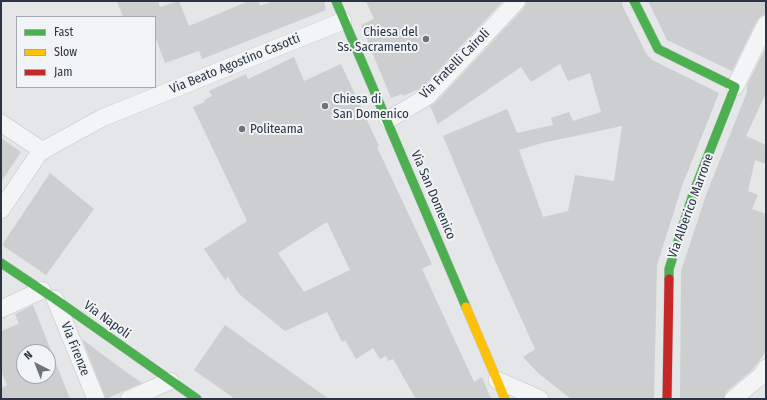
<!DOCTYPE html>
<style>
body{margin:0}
#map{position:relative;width:767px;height:400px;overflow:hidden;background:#e4e6e8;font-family:"Fira Sans Condensed",sans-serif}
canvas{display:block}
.frame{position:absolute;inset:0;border:2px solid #2b3541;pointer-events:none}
.legend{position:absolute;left:16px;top:16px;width:140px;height:72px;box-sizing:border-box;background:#f1f4f7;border:1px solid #a2a8ae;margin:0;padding:5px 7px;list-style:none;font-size:12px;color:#2b3541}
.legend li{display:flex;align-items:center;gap:8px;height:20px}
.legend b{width:20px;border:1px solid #a2a8ae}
.north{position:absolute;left:16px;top:344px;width:40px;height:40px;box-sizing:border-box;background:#f1f4f7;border:1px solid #a2a8ae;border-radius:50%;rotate:318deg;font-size:11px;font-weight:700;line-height:16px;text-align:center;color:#2b3541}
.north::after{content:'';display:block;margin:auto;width:14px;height:18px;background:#6c737b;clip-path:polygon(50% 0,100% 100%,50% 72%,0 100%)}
</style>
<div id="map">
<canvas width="767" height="400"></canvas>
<div class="frame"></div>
<ul class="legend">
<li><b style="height:5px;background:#4caf50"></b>Fast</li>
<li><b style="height:5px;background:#ffc107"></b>Slow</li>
<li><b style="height:5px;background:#c62828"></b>Jam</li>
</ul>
<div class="north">N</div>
</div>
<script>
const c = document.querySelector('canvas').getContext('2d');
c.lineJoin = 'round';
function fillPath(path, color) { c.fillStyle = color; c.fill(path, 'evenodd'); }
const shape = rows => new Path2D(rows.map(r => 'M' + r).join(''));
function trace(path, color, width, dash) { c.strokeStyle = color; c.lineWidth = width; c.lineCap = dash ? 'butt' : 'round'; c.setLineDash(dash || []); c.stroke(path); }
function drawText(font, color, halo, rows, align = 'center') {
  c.font = font + ' "Fira Sans Condensed",sans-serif'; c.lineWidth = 4; c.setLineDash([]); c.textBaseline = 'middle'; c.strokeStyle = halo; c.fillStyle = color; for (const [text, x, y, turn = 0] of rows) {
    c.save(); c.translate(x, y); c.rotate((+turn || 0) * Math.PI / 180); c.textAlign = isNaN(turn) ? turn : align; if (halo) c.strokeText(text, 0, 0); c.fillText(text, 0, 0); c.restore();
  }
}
const building = shape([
 [117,1,158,1,160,7,179,1,189,26,249,1,258,1,260,6,273,1,324,1,326,10,202,59,199,51,165,63,155,36,155,17,123,17],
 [366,1,503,1,422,88,403,96,402,94,391,98,361,25,374,19],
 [527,1,622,1,623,7,647,55,652,60,719,93,682,186,657,265,654,399,571,399,538,373,523,357,535,349,493,256,443,136,507,109,517,133,553,125,551,118,569,112,573,121,601,112,590,73,568,81,560,64,531,82,521,67,438,124,430,106,435,103,524,8],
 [622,126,614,181,575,175,568,211,543,217,519,150,542,143],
 [648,1,766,1,766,14,761,16,757,20,732,71,667,40],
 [766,47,766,93,746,136,766,145,766,164,755,160,748,191,758,195,752,209,766,214,766,352,752,370,726,392,723,399,680,399,681,271,706,195,747,92,747,85],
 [294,57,304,81,341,64,379,146,377,147,432,264,422,269,474,382,482,377,491,399,416,399,393,359,388,361,386,356,380,359,373,348,356,359,345,340,342,342,327,312,285,331,239,294,228,277,225,280,204,249,247,221,193,107,205,102,204,100,212,96,209,91,246,74,248,79],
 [327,222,350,270,304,292,278,253],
 [1,138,21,152,1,182],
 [50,173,94,209,46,275,2,245],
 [33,305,70,399,1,399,1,388,7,385,1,371,1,331,19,324,15,314],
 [24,352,48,352,48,376,24,376],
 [225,325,250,343,329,399,235,399,194,370],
 [82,339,122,369,142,383,106,399]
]);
const street = shape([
 [735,87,766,24],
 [388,120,428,96,517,1],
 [1,123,43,151],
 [1,210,40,152,102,118,343,21],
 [55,299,96,399],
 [1,309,42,290],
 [497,380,540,399],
 [129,399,170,381],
 [733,399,762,375,766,368]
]);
const fast = shape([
 [336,1,466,307],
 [634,1,658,49,735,87,694,191,669,269,669,279],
 [1,263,55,299,197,399]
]);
const slow = shape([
 [466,307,505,399]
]);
const jam = shape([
 [667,399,669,279]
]);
const markers = [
 [426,39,4,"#6c737b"],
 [325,106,4,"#6c737b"],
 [242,129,4,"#6c737b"]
];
const poiNames = [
 ["Chiesa del",418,32,"right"],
 ["Ss. Sacramento",418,47,"right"],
 ["Chiesa di",333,99],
 ["San Domenico",333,114],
 ["Politeama",250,129]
];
const streetNames = [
 ["Via Beato Agostino Casotti",235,64,-22],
 ["Via Fratelli Cairoli",455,64,-45],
 ["Via San Domenico",433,195,67],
 ["Via Alberico Marrone",691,206,-70],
 ["Via Napoli",107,320,36],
 ["Via Firenze",75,349,68]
];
fillPath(building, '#ccced0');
trace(street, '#c2c4c6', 18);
trace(fast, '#c2c4c6', 10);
trace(slow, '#c2c4c6', 10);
trace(jam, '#c2c4c6', 10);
trace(street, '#f3f4f5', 17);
trace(fast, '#4caf50', 9);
trace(slow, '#ffc107', 9);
trace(jam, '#c62828', 9);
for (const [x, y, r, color] of markers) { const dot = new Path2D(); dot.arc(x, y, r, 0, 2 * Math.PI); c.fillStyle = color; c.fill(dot); trace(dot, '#f1f4f7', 1.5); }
drawText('13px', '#2b3541', '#f1f4f7', poiNames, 'left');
drawText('13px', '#2b3541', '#f1f4f7', streetNames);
</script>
